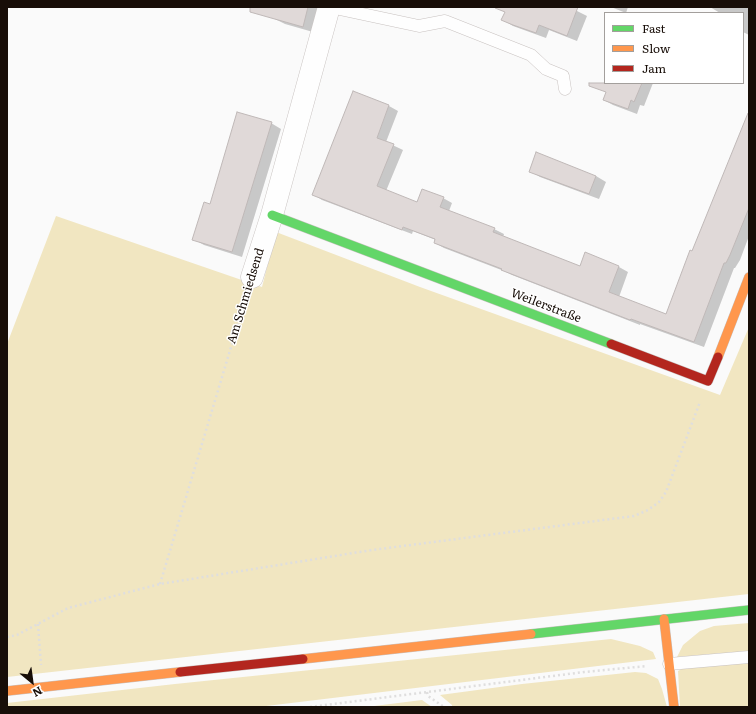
<!DOCTYPE html>
<meta charset="utf-8">
<style>
body{margin:0}
#map{position:relative;width:756px;height:714px;overflow:hidden;background:#fafafa;font-family:Literata,serif}
canvas{display:block}
.frame{position:absolute;inset:0;border:8px solid #180e08;pointer-events:none}
.legend{position:absolute;left:604px;top:12px;width:140px;height:72px;box-sizing:border-box;background:#fff;border:1px solid #a39f9c;margin:0;padding:5px 7px;list-style:none;font-size:12px;color:#180e08}
.legend li{display:flex;align-items:center;gap:8px;height:20px}
.legend b{width:20px;border:1px solid #a39f9c}
.north{position:absolute;left:12px;top:662px;width:40px;height:40px;-webkit-text-stroke:3px #fff;paint-order:stroke;rotate:151deg;font-size:11px;font-weight:700;line-height:16px;text-align:center;color:#180e08}
.north::after{content:'';display:block;margin:auto;width:14px;height:18px;background:#180e08;clip-path:polygon(50% 0,100% 100%,50% 72%,0 100%)}
</style>
<div id="map">
<canvas width="756" height="714"></canvas>
<div class="frame"></div>
<ul class="legend">
<li><b style="height:5px;background:#63d668"></b>Fast</li>
<li><b style="height:5px;background:#ff974d"></b>Slow</li>
<li><b style="height:5px;background:#b3261e"></b>Jam</li>
</ul>
<div class="north">N</div>
</div>
<script>
const c = document.querySelector('canvas').getContext('2d');
c.lineJoin = 'round';
function fillPath(path, color) { c.fillStyle = color; c.fill(path, 'evenodd'); }
const shape = rows => new Path2D(rows.map(r => 'M' + r).join(''));
function trace(path, color, width, dash) { c.strokeStyle = color; c.lineWidth = width; c.lineCap = dash ? 'butt' : 'round'; c.setLineDash(dash || []); c.stroke(path); }
function drawText(font, color, halo, rows, align = 'center') {
  c.font = font + ' Literata,serif'; c.lineWidth = 3; c.setLineDash([]); c.textBaseline = 'middle'; c.strokeStyle = halo; c.fillStyle = color; for (const [text, x, y, turn = 0] of rows) {
    c.save(); c.translate(x, y); c.rotate((+turn || 0) * Math.PI / 180); c.textAlign = isNaN(turn) ? turn : align; if (halo) c.strokeText(text, 0, 0); c.fillText(text, 0, 0); c.restore();
  }
}
const green = shape([
 [56,216,262,287,276,232,420,287,720,395,749,327,749,594,7,677,7,344],
 [749,623,749,651,677,657,683,645,700,631,714,626],
 [611,639,640,646,653,652,656,659,258,707,7,707,7,703,175,684],
 [749,662,749,707,680,707,678,671,685,667],
 [635,672,646,673,658,679,662,689,667,707,452,707,452,705,440,695,522,684],
 [422,700,432,707,366,707]
]);
const shadow = shape([
 [277,7,320,7,313,32,285,24,275,19],
 [507,7,569,7,587,16,577,41,549,30,546,38,513,26,503,20],
 [611,7,628,7,626,13],
 [710,7,749,7,749,35,743,32,743,13,720,13],
 [611,83,653,83,644,106,640,105,637,114,613,105,604,100],
 [353,92,389,106,398,111,386,142,403,150,386,191,417,203,443,198,452,203,449,211,494,229,504,234,503,237,581,267,586,253,619,267,628,272,619,297,666,315,749,118,749,236,740,260,735,268,734,268,704,347,640,324,640,325,512,275,504,271,444,248,435,243,436,240,413,231,412,234,322,200,313,194],
 [271,123,281,129,242,257,204,245,193,239,211,205],
 [530,171,596,176,606,182,599,199,540,177]
]);
const building = shape([
 [250,7,308,7,303,27,250,12,250,7],
 [495,7,578,7,567,36,539,25,536,33,513,25,501,20,505,12,495,8,495,7],
 [589,83,642,83,634,102,631,100,628,109,603,100,606,92,589,86,589,83],
 [353,91,389,105,377,138,394,144,377,186,417,202,422,189,444,197,440,207,495,228,493,232,580,266,585,252,619,266,609,292,666,314,690,250,692,251,748,113,749,113,749,208,730,255,726,263,724,263,694,342,631,319,630,320,501,270,502,269,434,243,435,239,403,227,402,230,312,195,353,91],
 [237,112,272,122,232,252,192,240,204,202,210,204,237,112],
 [536,152,596,176,589,194,529,172,536,152]
]);
const path = shape([
 [160,584,246,297],
 [38,624,41,665],
 [7,637,17,635,68,608,160,584,372,550,634,516,648,510,659,502,666,492,700,402],
 [427,692,428,696,444,707],
 [310,707,584,672,647,666]
]);
const lane = shape([
 [330,7,419,26,445,21,531,55,546,69,563,76,565,89],
 [669,664,749,657]
]);
const street = shape([
 [252,277,272,215,329,7]
]);
const fast = shape([
 [272,215,611,344],
 [531,634,749,610]
]);
const slow = shape([
 [718,357,749,277],
 [664,619,674,707],
 [303,659,531,634],
 [7,691,180,672]
]);
const jam = shape([
 [611,344,708,381,718,357],
 [180,672,303,659]
]);
const streetNames = [
 ["Am Schmiedsend",246,296,-73],
 ["Weilerstraße",546,306,21]
];
fillPath(green, '#f1e6c1');
fillPath(shadow, '#0003');
fillPath(building, '#e0d9d8');
trace(building, '#bfb8b7', 1);
trace(lane, '#c8c2c0', 13);
trace(street, '#c8c2c0', 23);
trace(fast, '#c8c2c0', 10);
trace(slow, '#c8c2c0', 10);
trace(jam, '#c8c2c0', 10);
trace(path, '#dfdede', 2.5, [2, 3]);
trace(lane, '#fefefe', 12);
trace(street, '#fefefe', 22);
trace(fast, '#63d668', 9);
trace(slow, '#ff974d', 9);
trace(jam, '#b3261e', 9);
drawText('12px', '#180e08', '#fff', streetNames);
</script>
